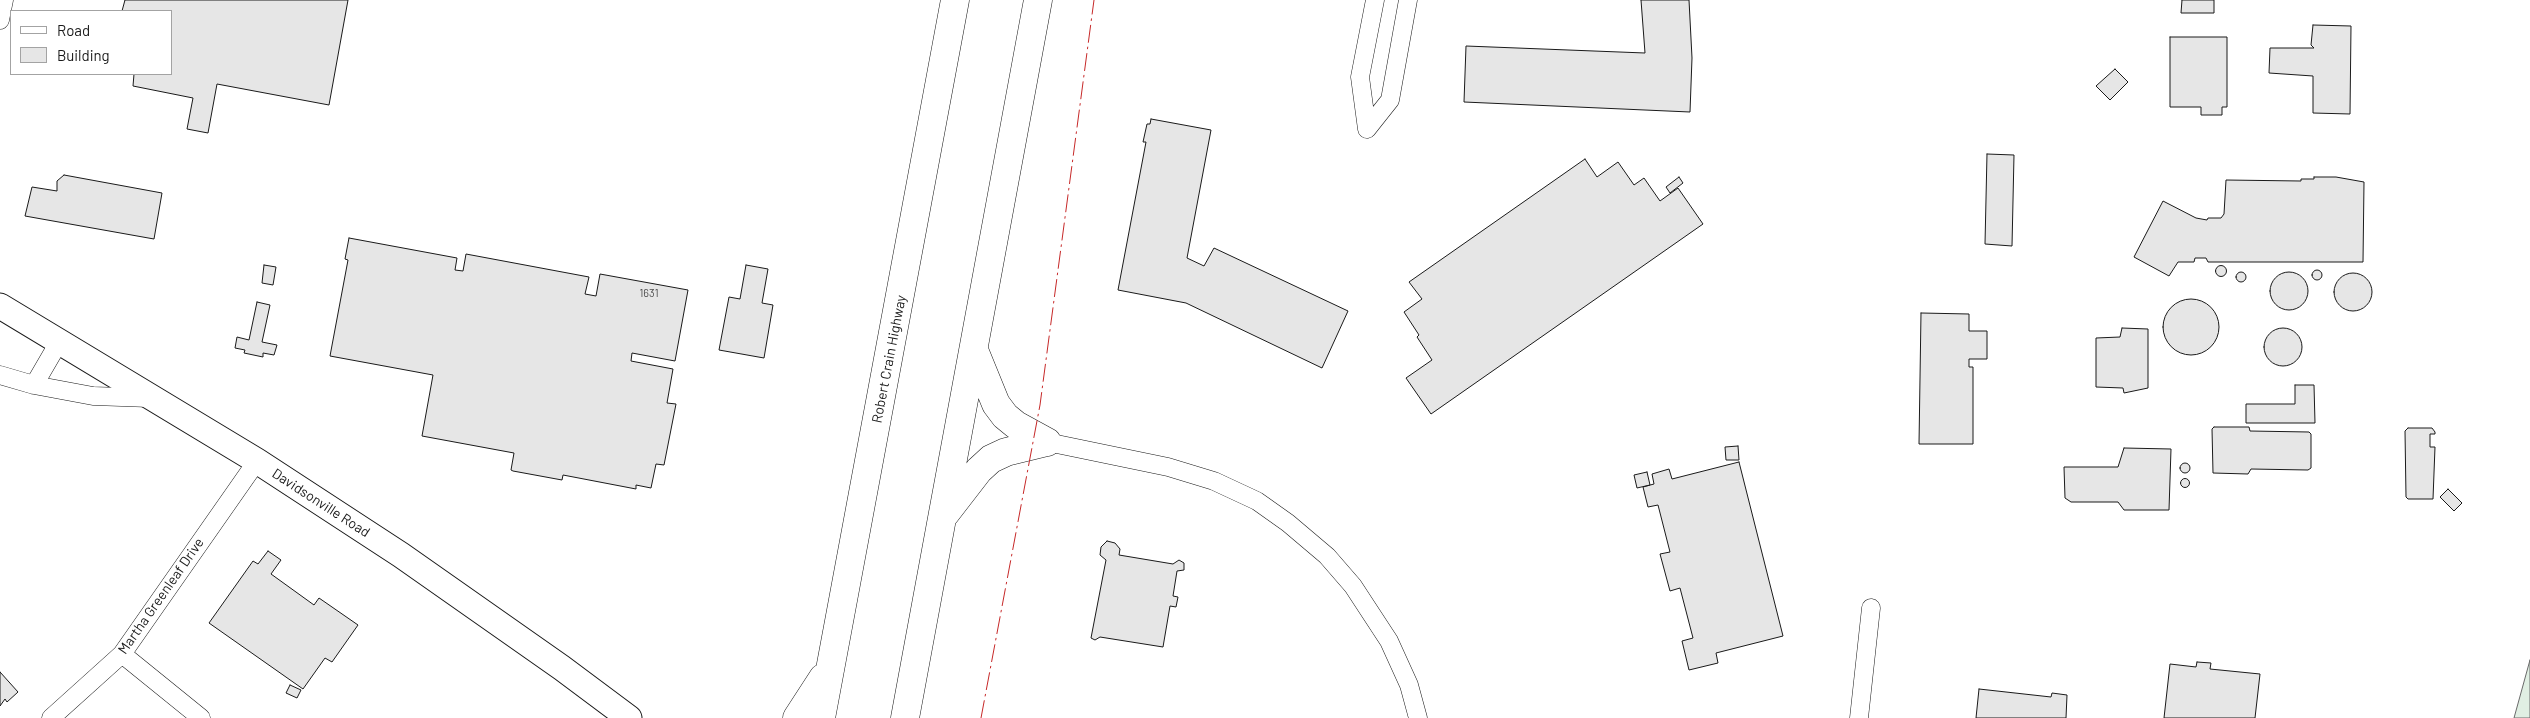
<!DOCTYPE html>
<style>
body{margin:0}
#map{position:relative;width:2530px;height:718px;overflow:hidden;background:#fff;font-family:Barlow,sans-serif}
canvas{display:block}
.legend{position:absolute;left:10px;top:10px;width:162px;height:65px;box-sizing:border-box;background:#fff;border:1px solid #a3a3a3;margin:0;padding:6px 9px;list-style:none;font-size:15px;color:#1a1a1a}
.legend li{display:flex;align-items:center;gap:10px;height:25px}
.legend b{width:25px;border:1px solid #a3a3a3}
</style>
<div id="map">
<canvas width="2530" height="718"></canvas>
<ul class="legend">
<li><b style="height:6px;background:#fff"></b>Road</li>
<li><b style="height:14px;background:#e6e6e6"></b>Building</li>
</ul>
</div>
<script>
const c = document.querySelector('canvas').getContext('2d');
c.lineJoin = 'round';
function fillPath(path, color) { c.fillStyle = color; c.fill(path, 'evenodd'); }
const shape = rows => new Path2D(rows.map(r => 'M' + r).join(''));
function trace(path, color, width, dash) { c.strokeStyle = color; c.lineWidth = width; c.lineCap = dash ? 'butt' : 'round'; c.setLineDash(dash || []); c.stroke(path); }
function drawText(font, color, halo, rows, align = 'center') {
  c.font = font + ' Barlow,sans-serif'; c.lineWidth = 4; c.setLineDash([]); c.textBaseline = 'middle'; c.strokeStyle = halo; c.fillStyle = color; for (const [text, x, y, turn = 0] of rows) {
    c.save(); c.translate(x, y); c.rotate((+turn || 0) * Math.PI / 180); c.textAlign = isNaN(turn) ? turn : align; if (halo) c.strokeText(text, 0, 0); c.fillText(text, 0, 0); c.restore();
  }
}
const green = shape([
 [2530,660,2530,718,2514,718,2530,660]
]);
const building = shape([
 [125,0,348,0,329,105,217,84,208,133,187,129,193,98,133,86,134,74,171,74,171,11,122,11,125,0],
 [1641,0,1689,0,1692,58,1690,112,1464,102,1466,46,1645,53,1641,0],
 [2182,0,2214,0,2214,13,2181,13,2182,0],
 [2313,25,2351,26,2350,114,2313,113,2313,76,2269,73,2270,48,2314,48,2311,45,2313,25],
 [2170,37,2227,37,2227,107,2222,107,2222,115,2201,115,2201,107,2170,107,2170,37],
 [2115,69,2128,82,2110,100,2096,86,2115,69],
 [1151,119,1211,130,1187,258,1204,266,1214,248,1348,311,1322,368,1186,303,1118,290,1146,142,1143,142,1147,124,1150,124,1151,119],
 [1987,154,2014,155,2012,246,1985,244,1987,154],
 [1585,159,1597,177,1618,162,1634,185,1644,178,1660,201,1678,188,1703,224,1431,414,1406,378,1432,360,1417,337,1419,335,1404,312,1422,299,1409,282,1585,159],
 [64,175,162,193,154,239,25,216,32,187,57,191,57,181,64,175],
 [1679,177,1683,183,1670,193,1666,187,1679,177],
 [2314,177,2336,177,2364,182,2363,262,2208,262,2206,258,2195,258,2194,262,2178,262,2169,276,2134,257,2163,201,2196,218,2207,220,2208,218,2221,218,2224,214,2226,180,2301,181,2301,179,2314,179,2314,177],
 [349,238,457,258,455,270,463,271,466,254,589,277,585,294,596,296,600,274,688,290,675,361,632,353,631,361,673,369,667,403,676,404,664,465,656,464,651,488,636,485,636,489,563,475,562,480,513,471,511,470,514,453,422,436,433,375,330,356,348,260,345,259,349,238],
 [264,265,276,267,273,285,262,283,264,265],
 [746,265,768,269,762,303,773,305,764,358,719,350,729,297,740,299,746,265],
 '2215.5 271a5.5 5.5 0 1 1 11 0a5.5 5.5 0 1 1-11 0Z',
 '2312 275a5 5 0 1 1 10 0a5 5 0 1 1-10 0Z',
 '2236 277a5 5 0 1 1 10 0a5 5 0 1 1-10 0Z',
 '2270 291a19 19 0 1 1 38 0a19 19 0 1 1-38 0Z',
 '2334 292a19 19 0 1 1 38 0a19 19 0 1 1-38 0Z',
 '2163 327a28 28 0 1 1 56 0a28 28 0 1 1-56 0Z',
 [257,302,270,305,262,342,277,345,274,355,263,353,263,357,244,353,245,350,235,348,237,337,249,340,257,302],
 [1921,313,1969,314,1969,331,1987,331,1987,359,1969,359,1969,367,1973,367,1973,444,1919,444,1921,313],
 '2264 347a19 19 0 1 1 38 0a19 19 0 1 1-38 0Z',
 [2122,328,2148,329,2148,388,2124,393,2123,388,2096,387,2096,338,2120,337,2122,328],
 [2295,385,2314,385,2315,423,2246,423,2246,404,2295,404,2295,385],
 [2214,427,2249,427,2250,431,2309,432,2311,434,2311,468,2308,470,2251,469,2248,474,2213,473,2212,429,2214,427],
 [2408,428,2432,428,2435,432,2435,434,2430,434,2430,447,2435,447,2433,499,2408,499,2406,497,2405,431,2408,428],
 [1738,446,1739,460,1726,460,1725,447,1738,446],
 [2124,448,2171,449,2169,510,2124,510,2118,502,2071,502,2065,498,2064,467,2118,467,2124,448],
 [1739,462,1783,636,1716,653,1718,663,1689,670,1682,641,1693,638,1680,588,1670,591,1660,554,1670,552,1658,505,1648,507,1643,487,1654,484,1652,474,1669,469,1672,479,1739,462],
 '2180 468a5 5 0 1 1 10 0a5 5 0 1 1-10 0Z',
 [1647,472,1650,485,1637,488,1634,475,1647,472],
 '2180.5 483a4.5 4.5 0 1 1 9 0a4.5 4.5 0 1 1-9 0Z',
 [2448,489,2462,503,2454,511,2440,497,2448,489],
 [1107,541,1115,543,1120,549,1119,555,1173,564,1179,560,1184,563,1184,570,1177,571,1173,596,1178,597,1176,607,1170,606,1163,647,1100,637,1095,640,1091,638,1106,560,1100,555,1101,547,1107,541],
 [268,551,281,560,271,574,314,605,319,598,358,625,332,662,325,658,303,689,209,623,253,561,258,564,268,551],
 [2197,662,2211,663,2210,669,2260,674,2255,718,2164,718,2170,664,2196,667,2197,662],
 [0,672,18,692,7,702,5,699,0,706,0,672],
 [290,685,301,690,297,698,286,693,290,685],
 [1979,689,2051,697,2052,693,2067,695,2066,718,1976,718,1979,689]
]);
const street = shape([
 [0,20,4,0],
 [1367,129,1390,100,1408,0],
 [1367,129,1360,77,1375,0],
 [0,375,34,385,93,396,150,398],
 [34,385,59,342],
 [1047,442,1168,467,1214,481,1257,501,1288,523,1327,556,1353,586,1389,641,1409,685,1418,718],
 [122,654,201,718],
 [51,718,122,654,257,461],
 [1859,718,1871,608]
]);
const secondary = shape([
 [0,306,257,461,401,555,562,668,629,718]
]);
const highway = shape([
 [974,350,996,404,1005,416,1016,425,1047,442],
 [945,514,979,470,991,459,1006,452,1047,442],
 [797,718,823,678],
 [821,718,955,0],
 [905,718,1038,0]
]);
const power = shape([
 [981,718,1040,405,1094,0]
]);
const numberNames = [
 ["1631",649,293]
];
const streetNames = [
 ["Robert Crain Highway",889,359,-79],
 ["Davidsonville Road",321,503,33],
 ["Martha Greenleaf Drive",161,596,-55]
];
fillPath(green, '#e0efe3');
trace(green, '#6a6a6a', 1);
fillPath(building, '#e6e6e6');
trace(building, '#1a1a1a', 1);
trace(street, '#1a1a1a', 19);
trace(secondary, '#1a1a1a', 27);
trace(highway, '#1a1a1a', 29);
trace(street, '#fff', 18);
trace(secondary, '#fff', 25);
trace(highway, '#fff', 28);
trace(power, '#c62828', 1, [18, 4, 2.5, 4]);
drawText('11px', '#4d4d4d', null, numberNames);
drawText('14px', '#1a1a1a', '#fff', streetNames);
</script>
